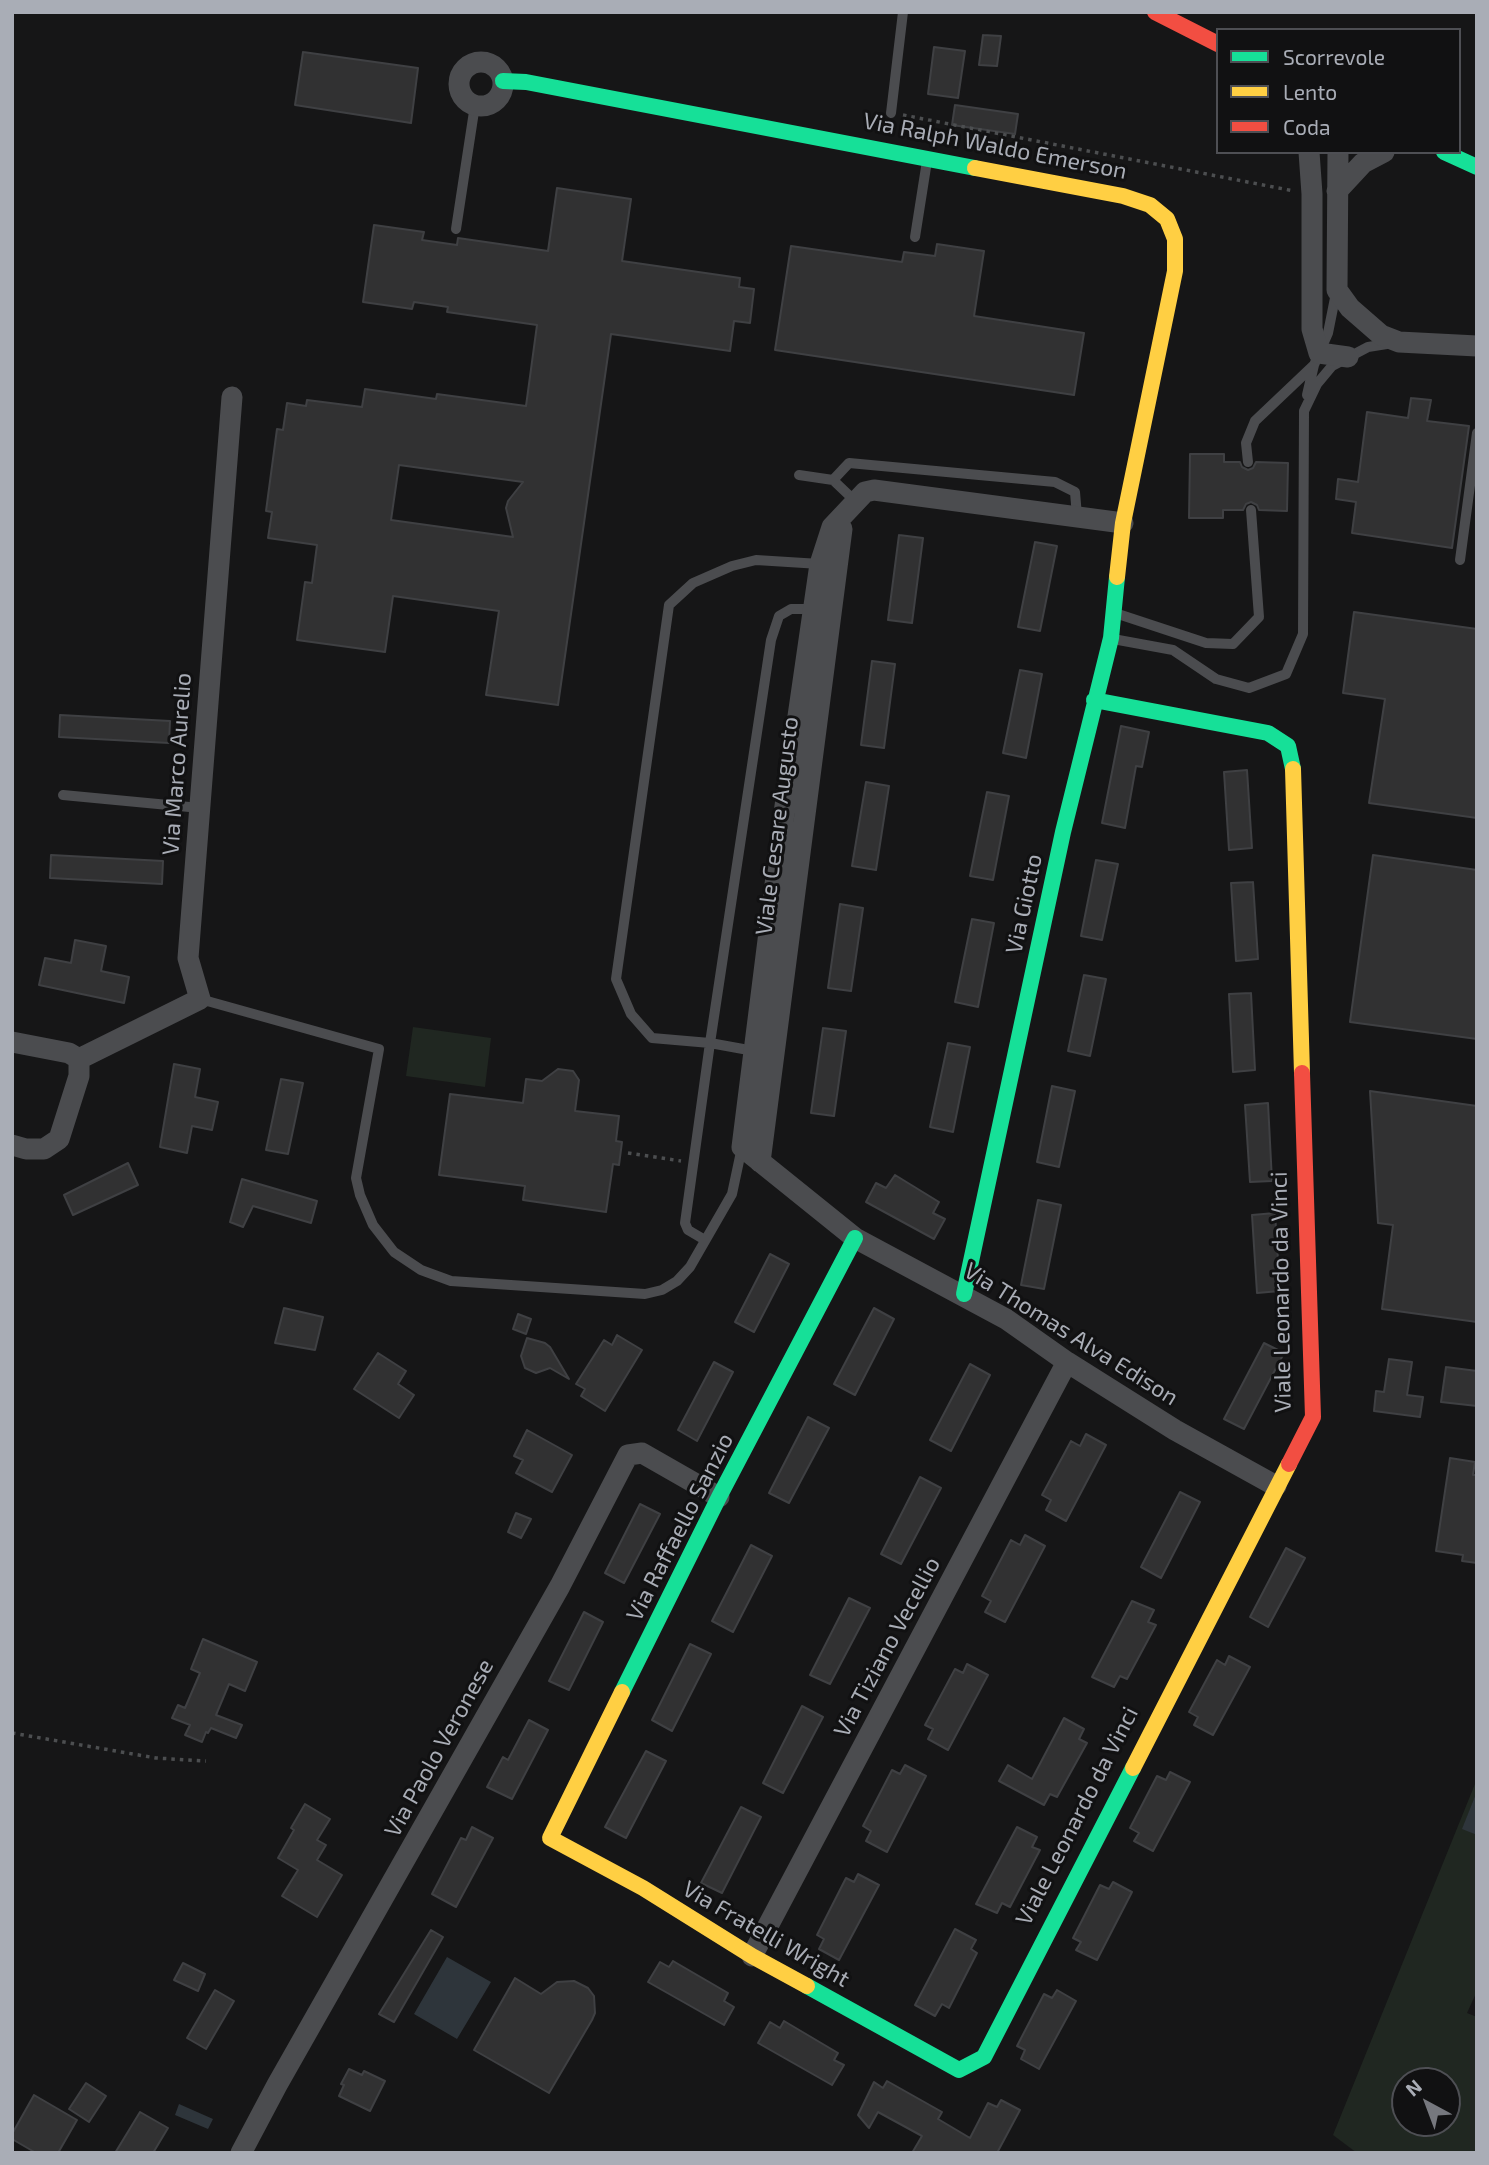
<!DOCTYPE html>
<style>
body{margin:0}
#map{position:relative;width:1489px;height:2165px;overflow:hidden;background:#161617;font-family:"Exo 2",sans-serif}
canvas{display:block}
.frame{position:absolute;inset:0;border:14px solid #a9adb6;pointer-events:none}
.legend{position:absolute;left:1216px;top:28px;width:245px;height:126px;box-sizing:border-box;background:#111112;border:2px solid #4e4f54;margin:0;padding:9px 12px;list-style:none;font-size:21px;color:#a9adb6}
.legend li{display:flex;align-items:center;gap:14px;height:35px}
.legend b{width:35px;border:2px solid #4e4f54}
.north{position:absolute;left:1391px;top:2067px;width:70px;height:70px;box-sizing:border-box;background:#111112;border:2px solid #4e4f54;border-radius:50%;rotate:319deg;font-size:19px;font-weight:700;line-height:28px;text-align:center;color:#a9adb6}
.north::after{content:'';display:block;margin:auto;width:24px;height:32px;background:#76787e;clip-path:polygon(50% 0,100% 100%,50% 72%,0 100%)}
</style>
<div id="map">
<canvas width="1489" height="2165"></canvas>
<div class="frame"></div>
<ul class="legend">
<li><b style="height:9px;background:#16e098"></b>Scorrevole</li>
<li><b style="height:9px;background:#ffcf43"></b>Lento</li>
<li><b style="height:9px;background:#f24e42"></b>Coda</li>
</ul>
<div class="north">N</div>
</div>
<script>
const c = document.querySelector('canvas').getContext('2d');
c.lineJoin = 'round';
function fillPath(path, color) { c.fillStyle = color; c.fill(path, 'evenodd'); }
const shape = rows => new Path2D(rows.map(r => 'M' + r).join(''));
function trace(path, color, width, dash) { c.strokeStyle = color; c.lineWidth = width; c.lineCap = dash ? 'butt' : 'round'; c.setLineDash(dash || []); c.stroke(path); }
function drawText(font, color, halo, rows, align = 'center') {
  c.font = font + ' "Exo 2",sans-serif'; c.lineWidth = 6; c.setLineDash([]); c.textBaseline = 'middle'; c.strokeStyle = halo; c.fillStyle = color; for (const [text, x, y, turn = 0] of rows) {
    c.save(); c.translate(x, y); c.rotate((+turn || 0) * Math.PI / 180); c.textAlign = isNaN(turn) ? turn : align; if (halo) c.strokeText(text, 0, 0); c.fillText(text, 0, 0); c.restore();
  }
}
const green = shape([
 [413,1027,491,1038,485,1087,406,1076],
 [1477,1779,1477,1791,1463,1828,1477,1835,1477,1991,1467,2013,1477,2017,1477,2153,1357,2153,1333,2135],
 [1405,2081,1447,2081,1447,2123,1405,2123]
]);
const water = shape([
 [1477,1791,1477,1835,1462,1829],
 [447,1957,491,1982,457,2039,414,2014],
 [179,2104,213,2119,208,2129,175,2115]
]);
const building = shape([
 [983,35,1001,36,997,66,979,65,983,35],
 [934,47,965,51,958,98,928,94,934,47],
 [303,52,418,68,411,123,295,105,303,52],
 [955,105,1018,114,1015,134,952,125,955,105],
 [557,188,631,199,622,261,740,278,739,287,754,289,750,323,734,321,730,351,611,334,558,705,486,695,499,611,393,596,385,652,297,640,305,582,312,583,317,545,268,538,272,512,266,511,277,429,283,430,287,403,306,406,307,400,362,407,365,389,436,399,437,394,526,406,537,325,447,312,448,307,414,302,412,309,363,302,374,225,424,232,422,240,457,245,458,238,548,251,557,188],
 [399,465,523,482,508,501,506,508,513,537,391,520,399,465],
 [937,244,984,251,974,316,1084,333,1074,395,775,350,791,246,902,262,904,252,935,256,937,244],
 [1411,398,1431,400,1427,421,1469,426,1452,548,1352,533,1356,502,1336,499,1338,479,1358,482,1367,412,1408,418,1411,398],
 [1190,454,1224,454,1224,462,1240,462,1242,467,1248,470,1253,468,1256,462,1288,463,1287,511,1259,510,1257,505,1251,502,1246,504,1243,510,1223,510,1223,518,1189,518,1190,454],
 [899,535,923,538,912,623,888,620,899,535],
 [1035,542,1057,546,1040,631,1018,627,1035,542],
 [1354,612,1477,629,1477,818,1369,803,1385,699,1343,693,1354,612],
 [872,661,895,664,884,748,861,745,872,661],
 [1020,670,1042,674,1026,758,1003,753,1020,670],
 [60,715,170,721,169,743,59,737,60,715],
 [1121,726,1149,732,1142,767,1136,766,1125,828,1102,823,1121,726],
 [1247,770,1252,848,1229,850,1224,772,1247,770],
 [866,782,889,786,876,870,852,866,866,782],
 [987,792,1009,796,993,880,970,876,987,792],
 [51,855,163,861,162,884,50,878,51,855],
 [1373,855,1477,870,1477,1039,1350,1022,1373,855],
 [1096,860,1118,864,1102,940,1081,936,1096,860],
 [1253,882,1258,959,1236,961,1231,883,1253,882],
 [840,904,863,908,851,991,828,988,840,904],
 [972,919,994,923,978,1007,955,1002,972,919],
 [75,940,106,946,101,971,129,977,124,1003,39,985,45,958,71,963,75,940],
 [1084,975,1106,979,1090,1056,1068,1051,1084,975],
 [1251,993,1255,1070,1233,1072,1229,994,1251,993],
 [823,1028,846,1031,834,1116,811,1113,823,1028],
 [948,1043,970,1047,953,1132,930,1127,948,1043],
 [174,1064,200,1069,195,1097,218,1102,212,1130,192,1126,187,1153,160,1147,174,1064],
 [558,1069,573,1071,579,1080,575,1111,619,1116,616,1141,622,1142,619,1165,613,1164,606,1212,523,1200,525,1186,439,1175,450,1094,523,1103,526,1079,542,1081,558,1069],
 [281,1079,303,1083,288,1154,266,1150,281,1079],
 [1052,1086,1075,1091,1059,1167,1037,1162,1052,1086],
 [1370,1091,1477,1106,1477,1322,1382,1309,1393,1225,1378,1223,1370,1091],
 [1268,1103,1272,1181,1250,1182,1245,1105,1268,1103],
 [128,1163,138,1185,73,1215,64,1195,128,1163],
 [895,1175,939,1202,933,1213,945,1219,934,1239,866,1202,876,1183,886,1188,895,1175],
 [242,1179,317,1201,311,1223,253,1206,243,1227,230,1222,242,1179],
 [1038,1200,1061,1205,1044,1289,1021,1285,1038,1200],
 [1275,1213,1280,1291,1257,1293,1252,1215,1275,1213],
 [770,1254,789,1264,754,1332,735,1322,770,1254],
 [284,1308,323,1317,315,1350,275,1343,284,1308],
 [874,1308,894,1319,855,1395,834,1384,874,1308],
 [518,1314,531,1319,526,1334,513,1329,518,1314],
 [617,1335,642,1350,605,1411,581,1396,585,1389,576,1384,604,1340,612,1345,617,1335],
 [527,1338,545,1343,550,1347,569,1379,550,1368,536,1373,525,1368,521,1356,527,1338],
 [1264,1343,1284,1353,1244,1429,1224,1419,1264,1343],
 [378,1353,406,1371,398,1384,414,1395,399,1418,354,1389,378,1353],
 [1389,1359,1412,1362,1407,1395,1423,1397,1420,1417,1374,1411,1376,1391,1384,1392,1389,1359],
 [714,1362,733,1372,697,1441,678,1430,714,1362],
 [970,1364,990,1375,951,1451,930,1440,970,1364],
 [1446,1367,1477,1371,1477,1406,1441,1402,1446,1367],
 [808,1417,829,1428,789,1503,769,1493,808,1417],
 [527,1430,572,1455,552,1492,516,1473,523,1460,514,1456,527,1430],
 [1086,1434,1106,1445,1066,1521,1046,1510,1051,1500,1042,1495,1071,1441,1080,1446,1086,1434],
 [1450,1458,1475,1462,1473,1475,1477,1475,1477,1563,1462,1561,1463,1555,1436,1551,1450,1458],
 [920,1477,941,1488,901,1564,881,1554,920,1477],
 [1180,1492,1200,1502,1161,1578,1141,1567,1180,1492],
 [640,1504,660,1514,624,1583,605,1573,640,1504],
 [516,1513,531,1519,521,1538,508,1532,516,1513],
 [1025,1535,1045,1546,1005,1622,985,1612,991,1601,982,1596,1011,1540,1020,1545,1025,1535],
 [751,1545,772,1556,733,1632,712,1621,751,1545],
 [1286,1548,1305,1558,1268,1627,1250,1617,1286,1548],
 [849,1598,870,1608,830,1684,810,1675,849,1598],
 [1132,1601,1154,1610,1148,1622,1156,1625,1127,1679,1120,1676,1114,1687,1092,1677,1132,1601],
 [584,1612,603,1622,569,1690,549,1681,584,1612],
 [203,1639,257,1662,245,1691,229,1684,216,1715,242,1725,236,1738,211,1728,208,1733,206,1732,202,1742,185,1735,190,1725,172,1718,178,1705,185,1708,200,1673,191,1669,203,1639],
 [690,1644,711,1654,672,1731,652,1720,690,1644],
 [1229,1656,1250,1667,1213,1735,1194,1725,1198,1717,1189,1712,1217,1660,1225,1665,1229,1656],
 [967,1664,988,1675,948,1750,928,1739,933,1729,925,1725,955,1669,963,1673,967,1664],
 [802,1706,823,1717,783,1793,763,1783,802,1706],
 [1064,1718,1084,1729,1079,1739,1087,1743,1057,1797,1050,1794,1044,1805,999,1781,1008,1765,1032,1779,1064,1718],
 [529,1720,548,1730,512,1799,487,1787,503,1757,508,1760,529,1720],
 [646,1751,666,1761,626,1838,605,1827,646,1751],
 [905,1765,926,1776,887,1852,866,1841,871,1831,863,1826,892,1770,900,1774,905,1765],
 [1170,1772,1190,1782,1153,1851,1134,1841,1139,1833,1130,1828,1157,1776,1166,1780,1170,1772],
 [305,1804,330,1819,317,1840,326,1845,317,1860,342,1875,317,1917,282,1896,298,1870,278,1858,294,1830,291,1828,305,1804],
 [741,1807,761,1817,722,1893,701,1883,741,1807],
 [472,1827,493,1838,456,1907,432,1894,461,1838,466,1840,472,1827],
 [1017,1827,1037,1837,1032,1847,1040,1850,1010,1907,1002,1903,997,1913,976,1904,1017,1827],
 [858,1874,879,1885,839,1960,819,1949,824,1939,817,1935,846,1878,854,1882,858,1874],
 [1113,1882,1132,1892,1097,1960,1076,1950,1081,1942,1073,1938,1100,1885,1109,1889,1113,1882],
 [955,1929,976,1940,971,1949,977,1953,949,2008,942,2004,935,2016,915,2005,955,1929],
 [431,1930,443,1937,394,2022,379,2014,431,1930],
 [673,1961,728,1993,724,2001,734,2007,724,2025,648,1982,660,1962,669,1967,673,1961],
 [183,1963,205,1974,198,1991,174,1980,183,1963],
 [515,1978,541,1994,557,1982,574,1981,588,1988,594,1996,595,2013,592,2020,549,2093,474,2050,515,1978],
 [215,1990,234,2001,206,2049,187,2038,215,1990],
 [1057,1990,1076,2001,1039,2069,1021,2059,1025,2050,1017,2046,1044,1994,1052,1998,1057,1990],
 [784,2021,838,2053,834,2060,844,2065,832,2085,758,2043,770,2022,780,2028,784,2021],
 [349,2069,362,2075,364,2071,385,2081,370,2111,339,2096,344,2085,341,2084,349,2069],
 [887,2081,942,2112,938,2119,970,2138,988,2103,997,2107,1001,2100,1020,2110,997,2153,912,2153,922,2136,878,2112,869,2128,858,2115,874,2082,883,2088,887,2081],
 [86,2083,106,2096,89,2122,69,2109,86,2083],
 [34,2095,77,2120,58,2153,36,2153,12,2139,12,2134,34,2095],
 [140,2112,168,2128,153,2153,115,2153,140,2112]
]);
const path = shape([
 [903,115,1294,191],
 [628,1153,681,1161],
 [12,1733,156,1758,206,1761]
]);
const lane = shape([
 [891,113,903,12],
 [456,229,475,105],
 [915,237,927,161],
 [1307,395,1314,365,1328,333,1336,293],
 [1248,462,1246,443,1255,421,1314,365],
 [799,475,833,480],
 [855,501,833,480,849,463,1055,482,1075,492,1077,516],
 [1460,560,1477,433],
 [1115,613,1206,643,1233,644,1259,617,1251,510],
 [1113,639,1173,650,1216,679,1249,688,1286,674,1303,634,1304,411,1317,384,1332,366,1368,347,1393,343],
 [63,795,200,808],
 [200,999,379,1049,356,1178,360,1195,373,1225,394,1252,421,1270,451,1281,645,1294,662,1290,677,1281,690,1267,732,1194,742,1147],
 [754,1051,710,1043,652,1038,631,1014,616,979,669,605,693,583,732,566,756,560,820,564],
 [705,1240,688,1230,685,1223,710,1043,771,640,779,616,791,609,814,609]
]);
const street = shape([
 '459 84a22 22 0 1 1 44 0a22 22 0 1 1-44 0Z',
 [1309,152,1312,194,1312,329,1319,353,1348,357],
 [1338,152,1337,290,1350,308,1381,335,1399,342,1477,346],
 [1337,191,1363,163,1384,152],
 [1123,523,874,490,865,492,832,527,820,564,784,813,742,1147,855,1238,1006,1319,1067,1362,1175,1430,1276,1486],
 [12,1042,69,1053,79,1059,79,1076,59,1139,44,1149,26,1149,12,1145],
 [79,1059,200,999,188,958,232,397],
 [760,1162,842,529],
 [752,1956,1067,1362],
 [241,2153,277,2085,560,1586,628,1455,642,1453,719,1497]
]);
const fast = shape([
 [503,81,526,82,975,168],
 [1444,152,1477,167],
 [1094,700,1268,733,1288,746,1293,769],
 [964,1294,1063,832,1111,638,1117,577],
 [622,1692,719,1497,855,1238],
 [807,1986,959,2070,984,2057,1133,1768]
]);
const slow = shape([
 [975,168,1123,196,1150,205,1167,219,1175,239,1175,271,1123,523,1117,577],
 [1293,769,1302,1073],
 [622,1692,550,1838,643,1888,752,1956,807,1986],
 [1133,1768,1289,1464]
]);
const jam = shape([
 [1155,12,1218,44],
 [1289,1464,1313,1417,1302,1073]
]);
const streetNames = [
 ["Via Ralph Waldo Emerson",995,146,11],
 ["Via Marco Aurelio",177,764,-86],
 ["Viale Cesare Augusto",777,826,-83],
 ["Via Giotto",1024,904,-78],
 ["Viale Leonardo da Vinci",1281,1292,-91],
 ["Via Thomas Alva Edison",1071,1334,32],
 ["Via Raffaello Sanzio",680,1527,-63],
 ["Via Tiziano Vecellio",887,1647,-62],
 ["Via Paolo Veronese",439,1748,-61],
 ["Viale Leonardo da Vinci",1077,1816,-63],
 ["Via Fratelli Wright",766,1934,30]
];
fillPath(green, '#202721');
fillPath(water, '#2e353b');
fillPath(building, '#313132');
trace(building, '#3f4043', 2);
trace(path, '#4c4e50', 3.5, [3.5, 5]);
trace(lane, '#4b4c4f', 10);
trace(street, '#4b4c4f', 21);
trace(fast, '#16e098', 16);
trace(slow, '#ffcf43', 16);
trace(jam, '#f24e42', 16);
drawText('23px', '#a9adb6', '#111112', streetNames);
</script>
